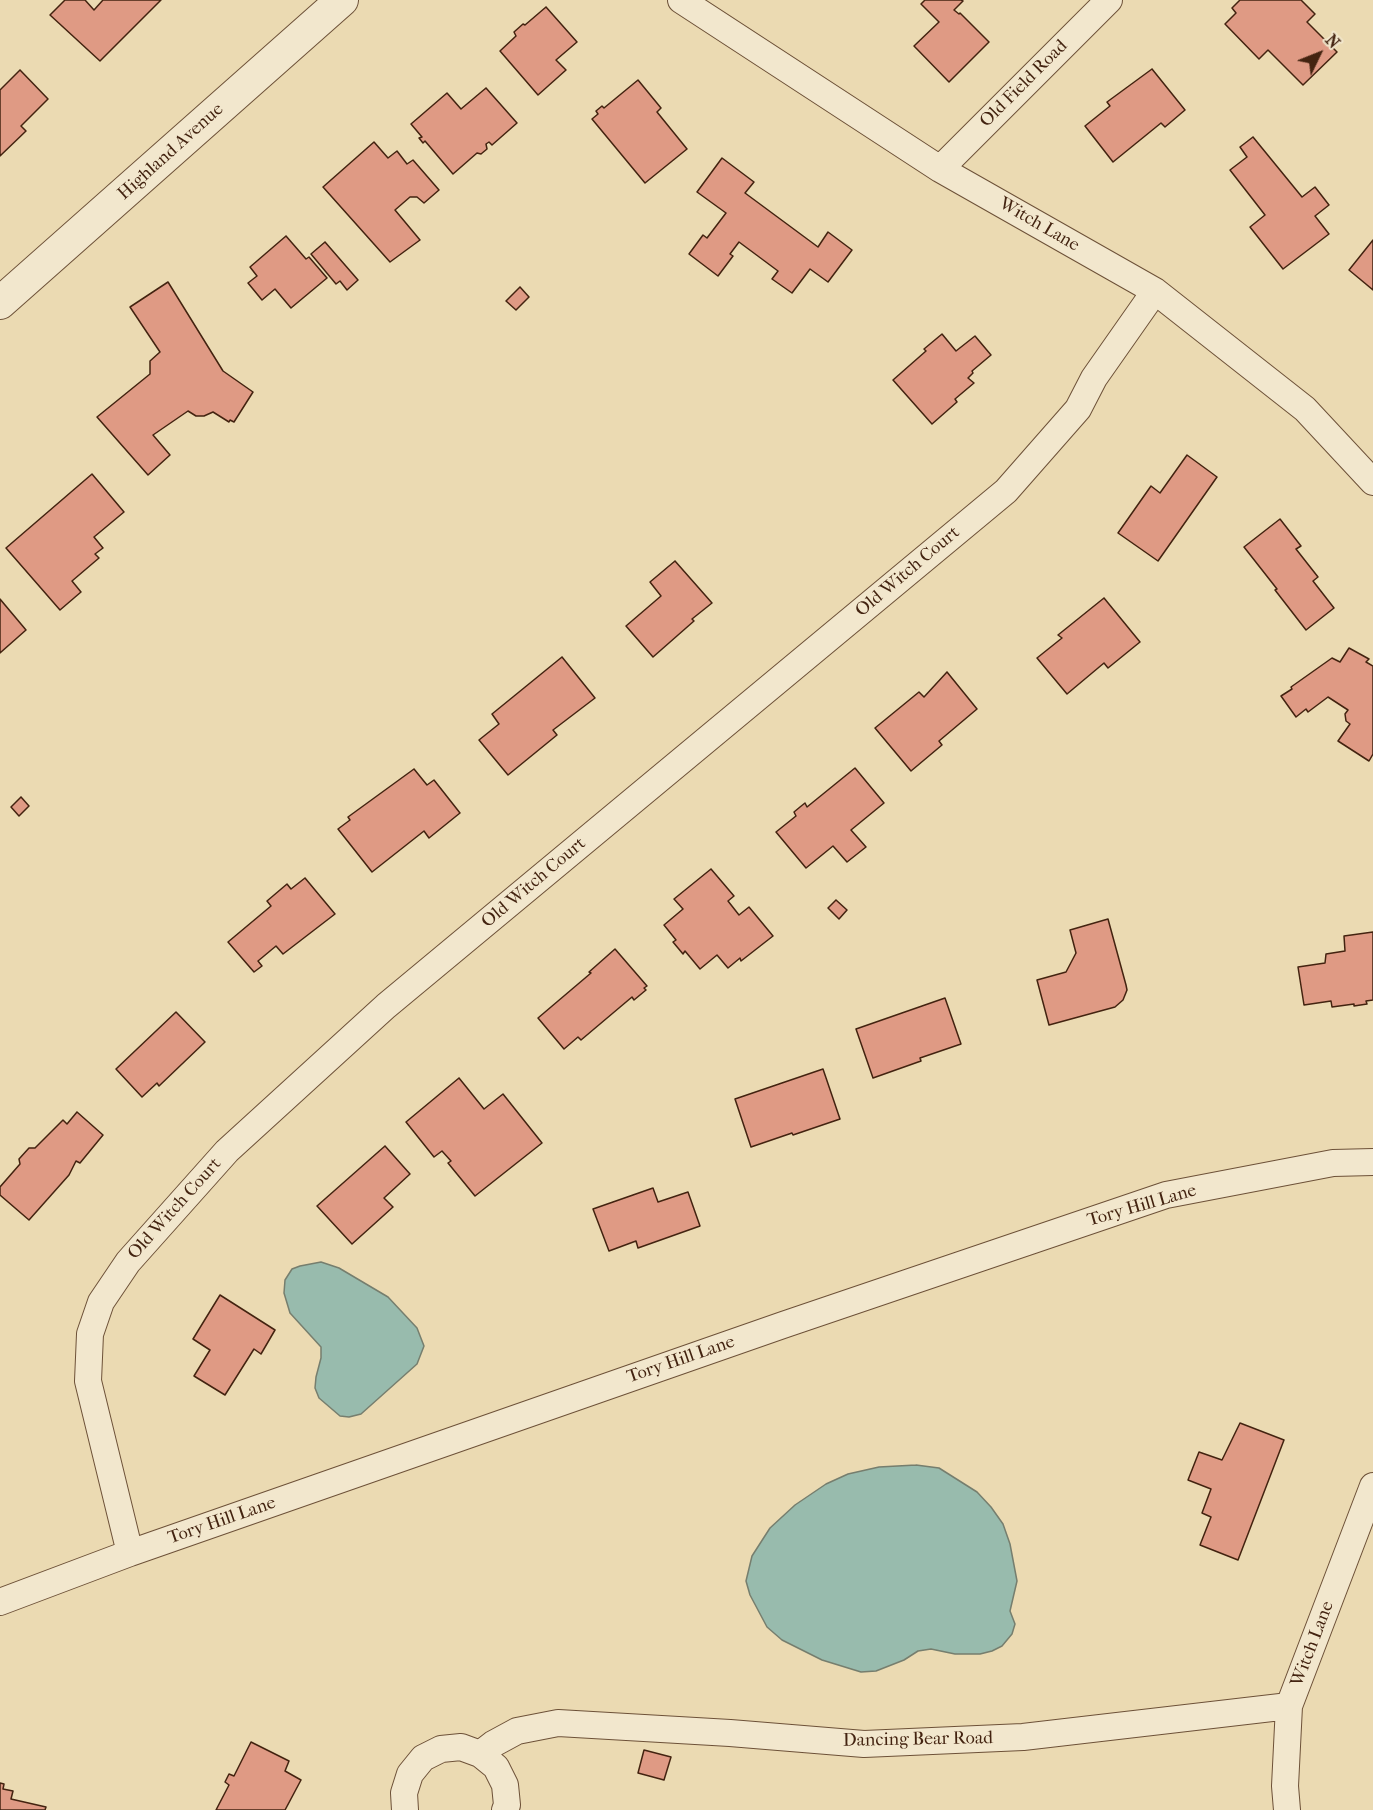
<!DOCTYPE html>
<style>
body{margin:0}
#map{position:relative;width:1373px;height:1810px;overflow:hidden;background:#ebdab2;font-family:"IM FELL French Canon",serif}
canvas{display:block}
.north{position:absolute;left:1289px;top:24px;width:60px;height:60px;-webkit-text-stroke:4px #f2e7cd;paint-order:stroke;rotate:47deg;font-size:16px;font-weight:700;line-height:24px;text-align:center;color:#432310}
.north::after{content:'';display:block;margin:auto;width:21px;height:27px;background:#432310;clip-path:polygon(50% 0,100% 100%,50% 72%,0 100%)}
</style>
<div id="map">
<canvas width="1373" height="1810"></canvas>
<div class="north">N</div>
</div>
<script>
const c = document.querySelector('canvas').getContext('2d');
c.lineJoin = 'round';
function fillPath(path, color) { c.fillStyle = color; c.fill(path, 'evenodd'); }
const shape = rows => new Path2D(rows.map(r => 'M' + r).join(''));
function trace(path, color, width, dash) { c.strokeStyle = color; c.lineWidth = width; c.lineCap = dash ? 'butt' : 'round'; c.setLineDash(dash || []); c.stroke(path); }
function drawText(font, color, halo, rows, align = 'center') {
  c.font = font + ' "IM FELL French Canon",serif'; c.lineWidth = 4.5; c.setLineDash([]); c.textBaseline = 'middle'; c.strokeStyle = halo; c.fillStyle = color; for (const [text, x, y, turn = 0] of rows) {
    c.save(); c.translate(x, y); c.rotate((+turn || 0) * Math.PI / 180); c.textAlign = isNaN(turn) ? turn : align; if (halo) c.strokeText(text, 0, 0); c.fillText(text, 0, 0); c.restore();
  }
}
const water = shape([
 [321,1262,339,1268,388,1297,417,1328,424,1346,417,1364,361,1414,349,1417,340,1416,319,1398,315,1388,316,1377,321,1358,321,1347,290,1313,284,1293,285,1280,292,1269,300,1266,321,1262],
 [916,1465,939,1468,977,1492,991,1507,1003,1524,1010,1544,1017,1581,1010,1611,1015,1624,1012,1634,1002,1646,992,1651,980,1654,955,1654,931,1649,918,1651,904,1660,876,1671,861,1672,822,1660,782,1640,767,1627,750,1595,746,1581,752,1556,770,1528,795,1505,826,1484,848,1474,879,1467,916,1465]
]);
const building = shape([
 [65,0,85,0,94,10,103,0,161,0,100,61,50,15,65,0],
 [925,0,961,0,963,1,954,10,959,14,960,13,989,42,949,82,914,46,939,22,921,4,925,0],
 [1240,0,1301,0,1315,14,1307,22,1337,52,1303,85,1268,50,1259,59,1225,24,1236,13,1232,8,1240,0],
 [546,7,577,42,556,60,566,70,538,95,500,51,516,36,514,32,523,24,525,25,546,7],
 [1152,69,1185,110,1165,127,1161,123,1113,162,1085,126,1110,106,1107,102,1152,69],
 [20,70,48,99,21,126,26,131,0,156,0,90,20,70],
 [638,80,661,108,657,112,687,149,645,183,592,119,598,114,596,111,602,106,604,108,638,80],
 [486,88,517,123,492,145,489,142,486,144,487,149,481,154,477,153,453,174,425,141,423,143,419,138,422,137,411,124,447,93,461,109,486,88],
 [1253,137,1302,197,1315,187,1329,205,1315,216,1329,234,1283,269,1250,227,1265,215,1230,170,1247,157,1240,147,1253,137],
 [374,142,388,158,397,151,407,164,413,160,439,190,424,203,417,197,410,197,395,210,420,240,390,262,323,187,374,142],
 [722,158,754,182,745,193,818,247,828,232,852,250,828,282,810,269,792,293,772,279,778,271,739,242,730,254,733,256,718,276,689,254,703,235,707,238,726,213,697,192,722,158],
 [286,236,306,259,309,257,327,278,291,308,275,289,262,300,248,283,257,276,250,267,286,236],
 [1373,240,1373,290,1349,270,1373,240],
 [325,242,358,280,347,290,340,281,336,284,311,254,325,242],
 [168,282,223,371,253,392,234,422,230,420,229,422,213,412,204,416,196,416,188,411,153,435,170,455,148,475,97,417,150,374,150,361,160,352,130,307,168,282],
 [520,287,529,297,516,310,506,301,520,287],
 [942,334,956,351,975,336,991,355,972,371,973,373,968,378,974,383,955,399,957,402,932,424,893,380,926,351,924,349,942,334],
 [1187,455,1217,477,1158,561,1118,533,1151,486,1160,493,1187,455],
 [92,474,124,512,94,537,103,548,95,554,99,558,72,581,81,592,60,610,6,548,92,474],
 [1280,519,1301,546,1296,549,1318,577,1313,581,1334,608,1306,630,1275,590,1277,589,1244,547,1280,519],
 [675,561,712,603,692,619,694,621,653,657,626,626,661,596,650,582,675,561],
 [1104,598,1140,642,1108,668,1104,663,1067,694,1037,658,1062,638,1058,635,1104,598],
 [0,599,26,630,0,653,0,599],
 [1349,648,1369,659,1366,662,1373,666,1373,754,1369,761,1338,741,1350,724,1346,721,1345,714,1348,710,1328,697,1308,712,1306,709,1296,717,1281,696,1292,689,1291,687,1332,658,1340,662,1349,648],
 [562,657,595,698,553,730,557,735,508,775,479,740,499,724,492,714,562,657],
 [947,672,977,709,939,741,942,745,911,771,875,728,919,692,924,697,947,672],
 [855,768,884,803,851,830,866,847,847,862,833,846,806,868,776,832,796,816,794,812,800,807,805,803,807,807,855,768],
 [414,769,427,785,434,780,460,813,429,838,424,831,372,872,338,829,350,820,348,817,414,769],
 [21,797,29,806,19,816,11,807,21,797],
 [711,869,734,896,728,901,739,915,749,907,773,936,741,961,740,958,728,968,717,955,700,969,685,951,683,954,673,942,676,940,664,925,683,909,674,899,711,869],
 [305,878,335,914,283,954,276,946,258,961,262,966,254,972,228,942,271,906,267,901,287,884,291,889,305,878],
 [836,900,847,910,839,919,828,908,836,900],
 [1108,919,1126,985,1127,990,1123,1000,1115,1007,1049,1025,1037,980,1066,972,1076,953,1070,930,1108,919],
 [1373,932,1373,1000,1366,1001,1367,1004,1354,1006,1354,1004,1332,1007,1331,1001,1304,1005,1298,967,1325,963,1326,954,1345,951,1344,936,1373,932],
 [615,949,647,986,644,988,646,990,634,1000,632,997,581,1040,578,1037,564,1049,538,1018,591,973,589,972,615,949],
 [945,998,961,1044,920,1058,921,1061,873,1078,856,1029,945,998],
 [176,1012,205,1042,159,1086,157,1083,142,1097,116,1069,176,1012],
 [823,1069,840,1119,793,1135,792,1133,751,1147,735,1099,823,1069],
 [459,1078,484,1109,503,1094,542,1143,475,1196,448,1163,451,1161,442,1151,434,1157,406,1122,459,1078],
 [77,1112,103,1135,80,1163,76,1161,69,1175,29,1220,0,1195,0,1187,20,1164,19,1159,29,1148,35,1148,63,1120,67,1124,77,1112],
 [385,1146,410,1174,384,1198,393,1207,352,1244,317,1206,385,1146],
 [653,1188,658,1202,688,1192,700,1226,638,1248,636,1241,609,1251,593,1209,653,1188],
 [220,1295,275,1330,261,1354,254,1349,225,1395,194,1376,210,1350,193,1339,220,1295],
 [1240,1423,1284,1440,1238,1560,1200,1545,1211,1517,1202,1513,1211,1489,1188,1480,1199,1452,1222,1460,1240,1423],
 [251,1742,289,1761,285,1771,301,1780,285,1810,216,1810,229,1785,225,1782,229,1774,234,1776,251,1742],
 [644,1750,671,1757,664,1780,638,1773,644,1750],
 [0,1783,4,1784,3,1789,13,1791,11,1799,46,1807,45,1810,0,1810,0,1783]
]);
const minor = shape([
 [681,0,940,169,1155,291,1305,409,1373,482],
 [940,169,1109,0],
 [130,1553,88,1381,90,1334,101,1302,128,1262,227,1151,386,1006,1006,491,1078,409,1094,378,1155,291],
 [0,1602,130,1553,783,1325,1166,1195,1333,1163,1373,1162],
 [480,1754,493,1744,517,1731,558,1723,730,1733,864,1744,1023,1737,1289,1706],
 [405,1810,404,1793,410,1774,423,1758,441,1749,461,1747,480,1754,496,1767,505,1785,507,1805,505,1810],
 [1287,1810,1285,1786,1289,1706,1373,1486]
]);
const tertiary = shape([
 [0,303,342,0]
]);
const streetNames = [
 ["Old Field Road",1024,84,-45],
 ["Highland Avenue",171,152,-42],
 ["Witch Lane",1039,225,30],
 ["Old Witch Court",908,572,-40],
 ["Old Witch Court",534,883,-40],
 ["Tory Hill Lane",1142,1206,-16],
 ["Old Witch Court",175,1209,-48],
 ["Tory Hill Lane",681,1360,-19],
 ["Tory Hill Lane",222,1521,-19],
 ["Witch Lane",1313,1644,-69],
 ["Dancing Bear Road",918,1740,-1]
];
fillPath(water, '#98bbad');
trace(water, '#767e6e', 1.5);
fillPath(building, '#df9a84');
trace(building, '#432310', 1.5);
trace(minor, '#6d5138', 28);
trace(tertiary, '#6d5138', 34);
trace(minor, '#f2e7cd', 26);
trace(tertiary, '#f2e7cd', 32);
drawText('18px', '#432310', '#f2e7cd', streetNames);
</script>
